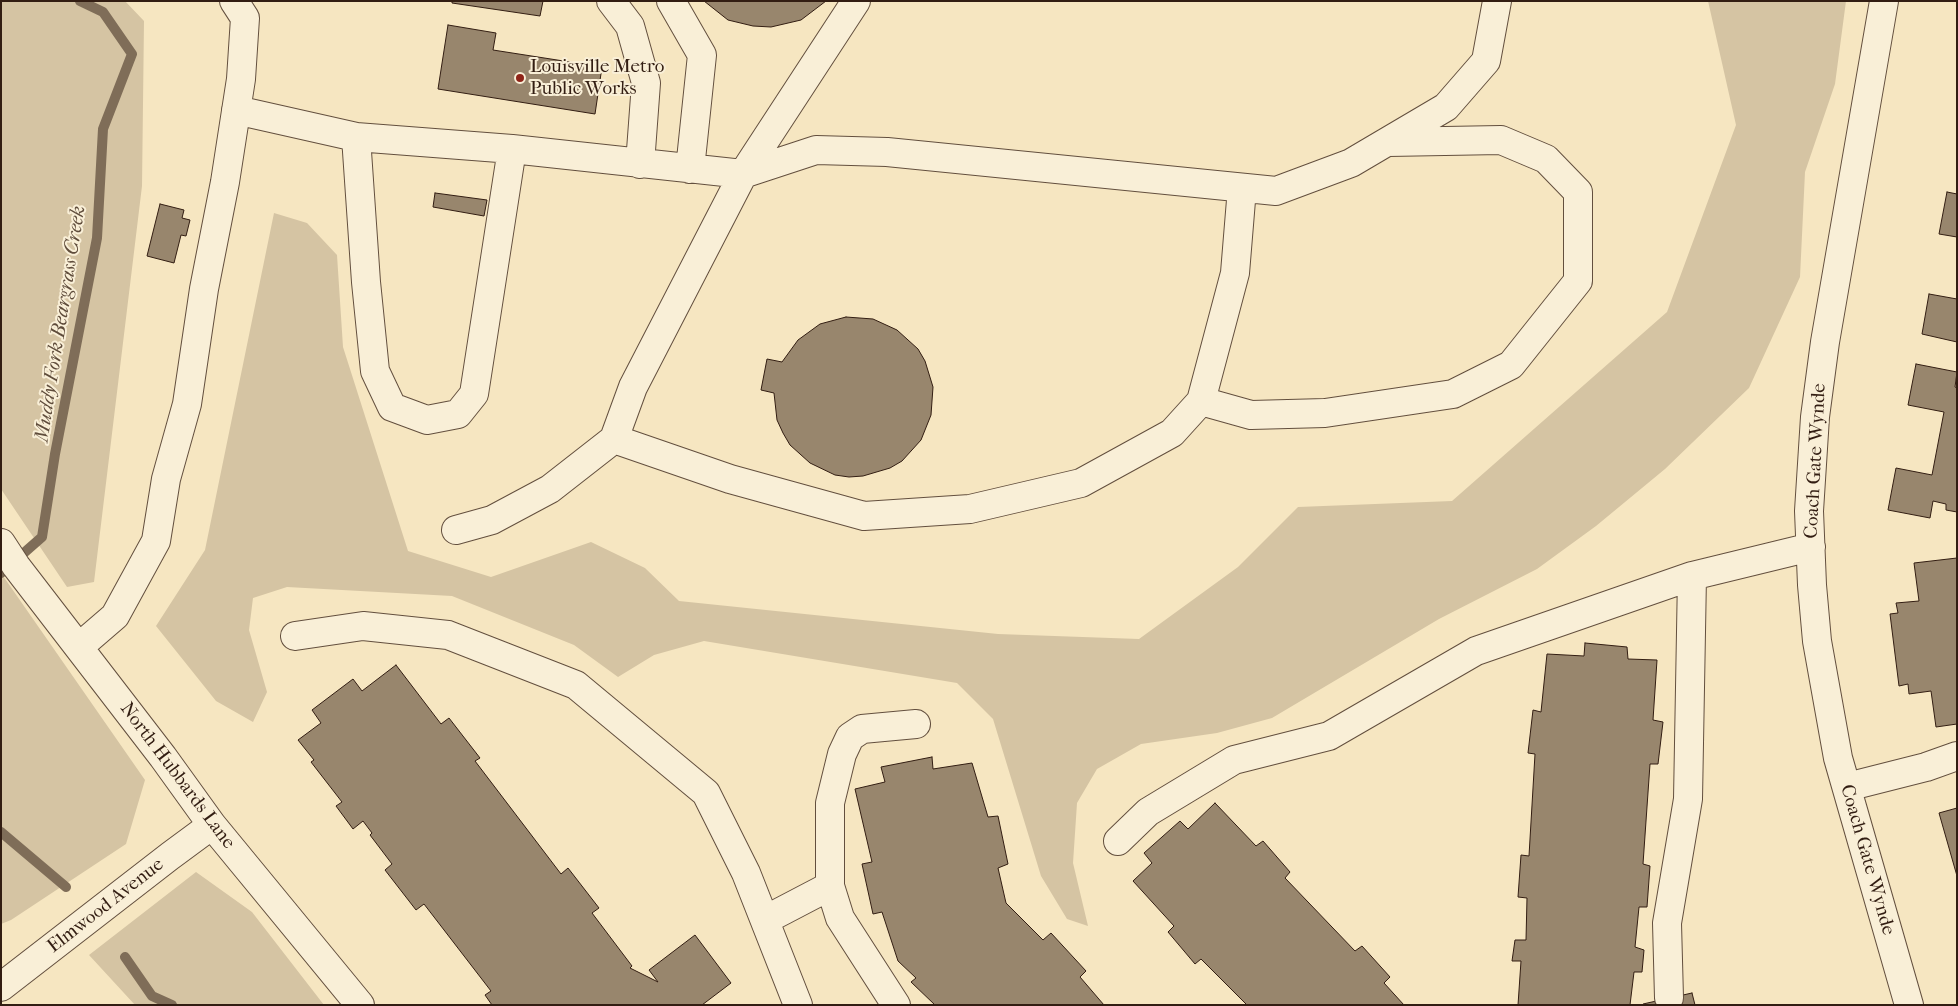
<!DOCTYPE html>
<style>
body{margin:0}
#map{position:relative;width:1958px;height:1006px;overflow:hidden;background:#f6e6c1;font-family:"IM FELL French Canon",serif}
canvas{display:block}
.frame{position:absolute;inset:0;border:2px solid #321d12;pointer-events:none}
</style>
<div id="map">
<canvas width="1958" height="1006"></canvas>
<div class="frame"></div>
</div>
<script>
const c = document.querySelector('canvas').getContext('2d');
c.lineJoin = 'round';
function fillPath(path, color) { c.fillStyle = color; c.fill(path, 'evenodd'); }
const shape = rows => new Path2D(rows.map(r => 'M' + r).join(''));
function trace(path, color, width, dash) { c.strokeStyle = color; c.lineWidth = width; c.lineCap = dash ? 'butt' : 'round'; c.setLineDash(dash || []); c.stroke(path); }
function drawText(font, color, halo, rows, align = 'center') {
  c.font = font + ' "IM FELL French Canon",serif'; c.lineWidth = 4; c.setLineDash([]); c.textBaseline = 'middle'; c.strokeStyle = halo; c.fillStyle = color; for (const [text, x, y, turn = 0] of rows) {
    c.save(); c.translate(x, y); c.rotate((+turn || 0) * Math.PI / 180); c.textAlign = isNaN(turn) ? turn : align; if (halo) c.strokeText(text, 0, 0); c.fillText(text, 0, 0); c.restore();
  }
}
const green = shape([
 [1,1,125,1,144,21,142,186,94,582,67,587,1,489],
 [1708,1,1846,1,1835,84,1805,172,1800,277,1749,388,1665,469,1596,526,1537,569,1439,619,1272,718,1217,733,1141,744,1097,769,1077,803,1073,863,1088,926,1067,919,1041,876,993,719,957,683,704,641,654,655,618,677,574,645,452,596,287,587,253,598,249,630,267,692,253,722,216,701,156,626,205,550,274,213,307,223,337,255,343,347,408,551,491,577,591,542,645,568,679,601,998,634,1139,639,1238,567,1298,507,1452,501,1667,312,1736,125],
 [1,573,145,780,126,844,11,920,1,924],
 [196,872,252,912,324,1005,135,1005,89,955]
]);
const stream = shape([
 [1,573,42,537,55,454,97,238,103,129,132,54,103,12,80,1],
 [1,832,66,887],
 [125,957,152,996,172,1005]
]);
const building = shape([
 [452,1,543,1,540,16,452,3,452,1],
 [704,1,826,1,801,20,771,27,753,26,728,20,704,1],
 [448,25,496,33,493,50,602,67,595,114,438,89,448,25],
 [1947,192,1957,194,1957,237,1939,234,1947,192],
 [435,193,487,200,484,216,433,207,435,193],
 [160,204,184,210,182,218,190,220,186,236,181,235,174,263,147,256,160,204],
 [1929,294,1957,299,1957,342,1922,334,1929,294],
 [846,317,873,319,897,330,918,349,925,361,933,387,931,415,921,440,902,461,890,468,863,476,849,477,835,475,810,463,790,445,783,433,777,420,774,393,761,390,767,359,782,362,798,340,820,324,846,317],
 [1916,364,1957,372,1955,387,1957,388,1957,512,1946,510,1946,504,1933,501,1930,518,1888,510,1896,468,1932,475,1944,412,1908,405,1916,364],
 [1957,558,1957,724,1936,727,1931,691,1909,694,1908,684,1899,686,1890,614,1898,613,1896,603,1919,601,1914,563,1957,558],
 [1585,643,1627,647,1628,659,1657,660,1653,720,1663,722,1658,764,1650,764,1643,864,1650,866,1647,907,1639,907,1635,947,1644,950,1642,972,1634,972,1630,1005,1518,1005,1521,961,1512,961,1515,940,1526,940,1527,898,1518,897,1521,855,1529,856,1535,754,1528,753,1533,710,1541,712,1547,654,1584,656,1585,643],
 [396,665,441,724,449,718,480,758,475,761,561,874,568,868,599,908,592,913,632,966,630,968,658,982,649,970,695,935,731,983,702,1005,492,1005,485,995,491,991,424,904,416,910,385,870,392,864,370,835,372,833,363,821,353,829,336,806,342,802,311,762,314,760,298,740,321,723,312,710,353,679,362,691,396,665],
 [932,757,933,769,972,763,988,817,998,816,1008,864,998,868,1006,903,1043,940,1051,933,1086,971,1080,977,1104,1005,935,1005,911,982,916,978,898,961,882,912,873,914,862,864,872,862,855,789,885,782,881,767,932,757],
 [1215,803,1256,846,1263,841,1290,872,1285,878,1355,951,1362,946,1390,977,1384,983,1404,1005,1247,1005,1201,959,1195,964,1168,932,1174,926,1133,881,1152,863,1144,853,1180,821,1188,829,1215,803],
 [1957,808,1957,876,1939,813,1957,808],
 [1692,993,1695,1005,1643,1005,1643,1004,1692,993]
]);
const minor = shape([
 [611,1,630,26,646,83,640,164],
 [671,1,702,55,690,169],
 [856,1,743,174,633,387,614,439,730,479,864,516,970,509,1081,483,1172,433,1201,401,1235,273,1242,188],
 [1884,1,1825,342,1815,417,1809,511,1812,585,1817,641,1838,758,1909,1005],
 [236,110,356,137,512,149,743,174,816,150,887,152,1276,191,1351,163,1446,107,1486,61,1497,1],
 [356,137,366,282,375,371,392,407,427,420,458,414,474,394,512,149],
 [1201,401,1251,415,1325,413,1453,394,1511,365,1578,281,1578,192,1546,159,1501,140,1388,142],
 [456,530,492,520,550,489,614,439],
 [1,543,16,566,163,757,212,825,360,1005],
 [295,636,363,626,448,635,576,685,706,793,746,873,798,1005],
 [79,647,115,616,156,541,166,479,187,404,204,289,225,182,241,79,245,18,234,1],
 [1847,787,1926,767,1957,756],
 [1118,841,1148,812,1234,760,1329,736,1476,651,1692,576,1811,547],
 [830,886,830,803,842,754,850,737,862,729,916,724],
 [765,920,830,886,840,918,896,1005],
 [1,987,170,856,212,825],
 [1669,998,1667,923,1688,799,1692,576]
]);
const markers = [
 [520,78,5,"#8f2418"]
];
const poiNames = [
 ["Louisville Metro",530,67],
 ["Public Works",530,89]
];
const streetNames = [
 ["Coach Gate Wynde",1816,461,-87],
 ["North Hubbards Lane",177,776,53],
 ["Coach Gate Wynde",1867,860,74],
 ["Elmwood Avenue",106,906,-38]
];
const waterNames = [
 ["Muddy Fork Beargrass Creek",61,324,-81]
];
fillPath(green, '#d5c4a3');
trace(stream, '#7f6d58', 10);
fillPath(building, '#98866d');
trace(building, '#321d12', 1);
trace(minor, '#634f3e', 30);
trace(minor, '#f9efd7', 28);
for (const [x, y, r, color] of markers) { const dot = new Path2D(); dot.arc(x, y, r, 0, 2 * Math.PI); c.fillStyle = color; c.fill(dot); trace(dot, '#f9efd7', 2); }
drawText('19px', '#321d12', '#f9efd7', poiNames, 'left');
drawText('19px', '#321d12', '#f9efd7', streetNames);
drawText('italic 20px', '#5f4c3b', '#f9efd7', waterNames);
</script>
